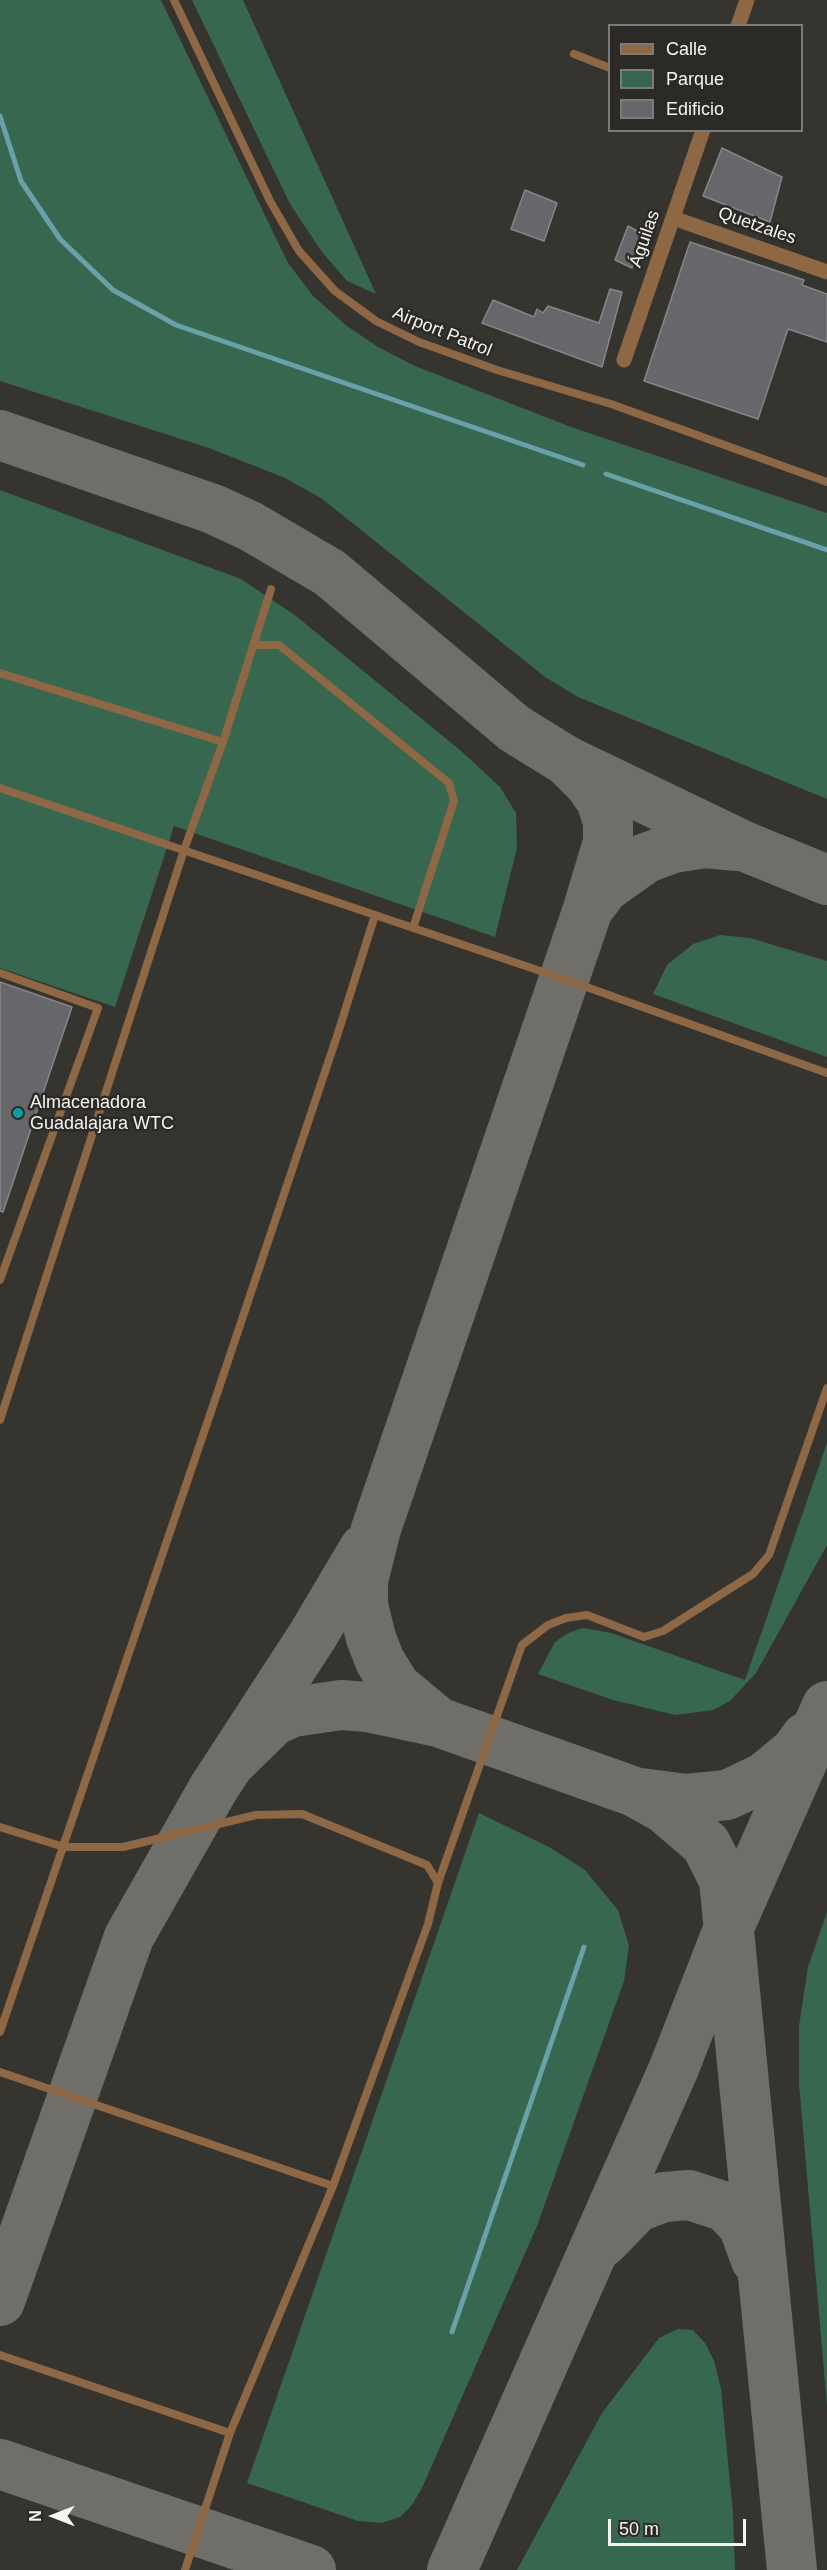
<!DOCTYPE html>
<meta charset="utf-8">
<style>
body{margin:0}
#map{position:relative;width:827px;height:2570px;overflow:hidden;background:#36342f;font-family:Helvetica,sans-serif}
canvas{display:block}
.legend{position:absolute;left:608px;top:24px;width:195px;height:108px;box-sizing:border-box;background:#2c2a26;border:2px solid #7d7b77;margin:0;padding:8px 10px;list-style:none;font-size:18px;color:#f6f4f1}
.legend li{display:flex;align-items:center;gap:12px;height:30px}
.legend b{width:30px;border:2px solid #7d7b77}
.north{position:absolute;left:24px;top:2486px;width:60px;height:60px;-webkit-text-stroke:4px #2c2a26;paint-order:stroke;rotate:270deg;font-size:16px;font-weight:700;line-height:24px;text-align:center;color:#f6f4f1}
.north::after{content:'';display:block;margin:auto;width:21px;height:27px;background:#f6f4f1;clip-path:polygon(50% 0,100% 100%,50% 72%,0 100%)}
.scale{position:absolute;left:608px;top:2519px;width:138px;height:27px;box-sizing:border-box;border:3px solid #f6f4f1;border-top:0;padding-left:8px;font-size:18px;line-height:21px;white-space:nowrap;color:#f6f4f1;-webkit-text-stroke:4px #2c2a26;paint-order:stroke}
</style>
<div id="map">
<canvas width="827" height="2570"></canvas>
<ul class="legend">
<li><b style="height:8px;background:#8e6745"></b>Calle</li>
<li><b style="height:16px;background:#37674f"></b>Parque</li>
<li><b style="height:16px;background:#67666b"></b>Edificio</li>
</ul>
<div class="north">N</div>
<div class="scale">50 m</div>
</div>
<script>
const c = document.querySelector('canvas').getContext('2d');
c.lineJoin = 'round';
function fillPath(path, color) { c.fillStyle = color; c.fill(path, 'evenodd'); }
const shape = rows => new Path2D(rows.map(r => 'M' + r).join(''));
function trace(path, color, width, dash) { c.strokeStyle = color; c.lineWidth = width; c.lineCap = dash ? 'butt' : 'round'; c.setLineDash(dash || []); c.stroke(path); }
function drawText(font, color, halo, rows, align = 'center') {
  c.font = font + ' Helvetica,sans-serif'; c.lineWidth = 5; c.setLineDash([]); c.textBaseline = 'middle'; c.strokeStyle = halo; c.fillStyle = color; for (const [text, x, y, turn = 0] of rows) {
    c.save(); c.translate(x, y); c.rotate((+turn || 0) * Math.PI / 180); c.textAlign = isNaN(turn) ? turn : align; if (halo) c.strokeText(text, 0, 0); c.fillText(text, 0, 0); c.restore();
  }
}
const green = shape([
 [0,0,161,0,288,263,313,296,347,326,378,347,415,366,571,427,827,513,827,799,578,697,545,677,321,498,285,478,209,448,0,381],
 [192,0,243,0,376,294,347,281,322,252,290,204],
 [0,490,241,579,296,616,460,750,500,787,516,813,517,848,495,937,174,826,115,1007,0,968],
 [720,935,750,938,827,961,827,1057,653,994,667,965,693,944],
 [827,1443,827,1545,756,1673,730,1701,713,1710,675,1715,613,1700,538,1674,555,1642,568,1633,583,1628,611,1633,745,1680],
 [479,1813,549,1847,585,1870,618,1910,629,1946,624,1981,537,2226,422,2488,412,2505,400,2517,382,2523,358,2521,247,2483],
 [827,1912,827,2406,799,2084,799,2026,808,1967],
 [678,2329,693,2330,705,2343,714,2361,721,2389,733,2514,735,2570,517,2570,602,2413,659,2338]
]);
const stream = shape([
 [0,116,21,181,60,239,113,290,176,325,583,465],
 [606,474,827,550],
 [452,2332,584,1947]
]);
const taxiway = shape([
 [0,435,213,509,250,526,330,573,515,729,567,761,746,847,827,880],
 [569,763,589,783,601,800,608,822,608,842,588,909,604,888,646,858,673,848,705,843,737,846],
 [438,1722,396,1687,380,1661,371,1638,363,1605,363,1581,376,1529,588,909],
 [231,1762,273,1721,293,1712,341,1705,368,1707,438,1722,635,1792,664,1808,706,1844,724,1880,792,2570],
 [641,1793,686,1799,727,1795,765,1777,795,1752,806,1737],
 [603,2242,637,2207,664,2197,689,2195,726,2207,743,2225,756,2260],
 [0,2301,129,1937,213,1789,313,1635,364,1549],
 [0,2464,311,2570],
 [452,2570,674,2068,729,1927,827,1706]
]);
const building = shape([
 [722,148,782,177,770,222,703,196,722,148],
 [525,190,557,203,544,241,511,229,525,190],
 [628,226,643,234,632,268,615,260,628,226],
 [690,242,804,280,802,285,827,294,827,342,788,329,758,419,644,381,690,242],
 [610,289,622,292,602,367,482,323,493,300,534,317,537,309,543,313,548,306,599,323,610,289],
 [0,982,72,1007,3,1212,0,1211,0,982]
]);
const lane = shape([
 [174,0,270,201,299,251,335,291,376,321,419,342,497,370,611,404,827,482],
 [574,54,610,68],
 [254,645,279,645,449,783,454,801,413,928],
 [0,673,223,742],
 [0,788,375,915],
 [0,973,98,1008,0,1280],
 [0,1420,184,850,223,742,271,589],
 [0,1827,64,1847,123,1847,256,1815,302,1814,427,1865,438,1883],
 [0,2032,219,1388,338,1033,375,915,564,979,827,1073],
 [0,2072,333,2186,230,2433,185,2570],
 [333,2186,428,1924,438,1883,522,1645,548,1625,566,1618,587,1615,644,1637,663,1631,753,1574,769,1555,827,1388],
 [0,2355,230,2433]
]);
const street = shape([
 [738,26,747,0],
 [673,218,827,272],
 [624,360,703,130]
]);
const markers = [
 [18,1113,6,"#0f9aa8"]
];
const streetNames = [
 ["Quetzales",757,226,19],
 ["Águilas",645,239,-71],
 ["Airport Patrol",442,332,22]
];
const poiNames = [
 ["Almacenadora",30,1103],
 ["Guadalajara WTC",30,1124]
];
fillPath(green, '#37674f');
trace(stream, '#6aa0a7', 5);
trace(taxiway, '#706e69', 50);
fillPath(building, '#67666b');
trace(building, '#85858a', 1.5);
trace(lane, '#8e6745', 8);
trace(street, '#8e6745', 15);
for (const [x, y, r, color] of markers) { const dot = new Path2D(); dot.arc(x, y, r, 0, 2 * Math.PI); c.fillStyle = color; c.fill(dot); trace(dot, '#2c2a26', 2); }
drawText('18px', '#f6f4f1', '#2c2a26', streetNames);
drawText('18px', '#f6f4f1', '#2c2a26', poiNames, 'left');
</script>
